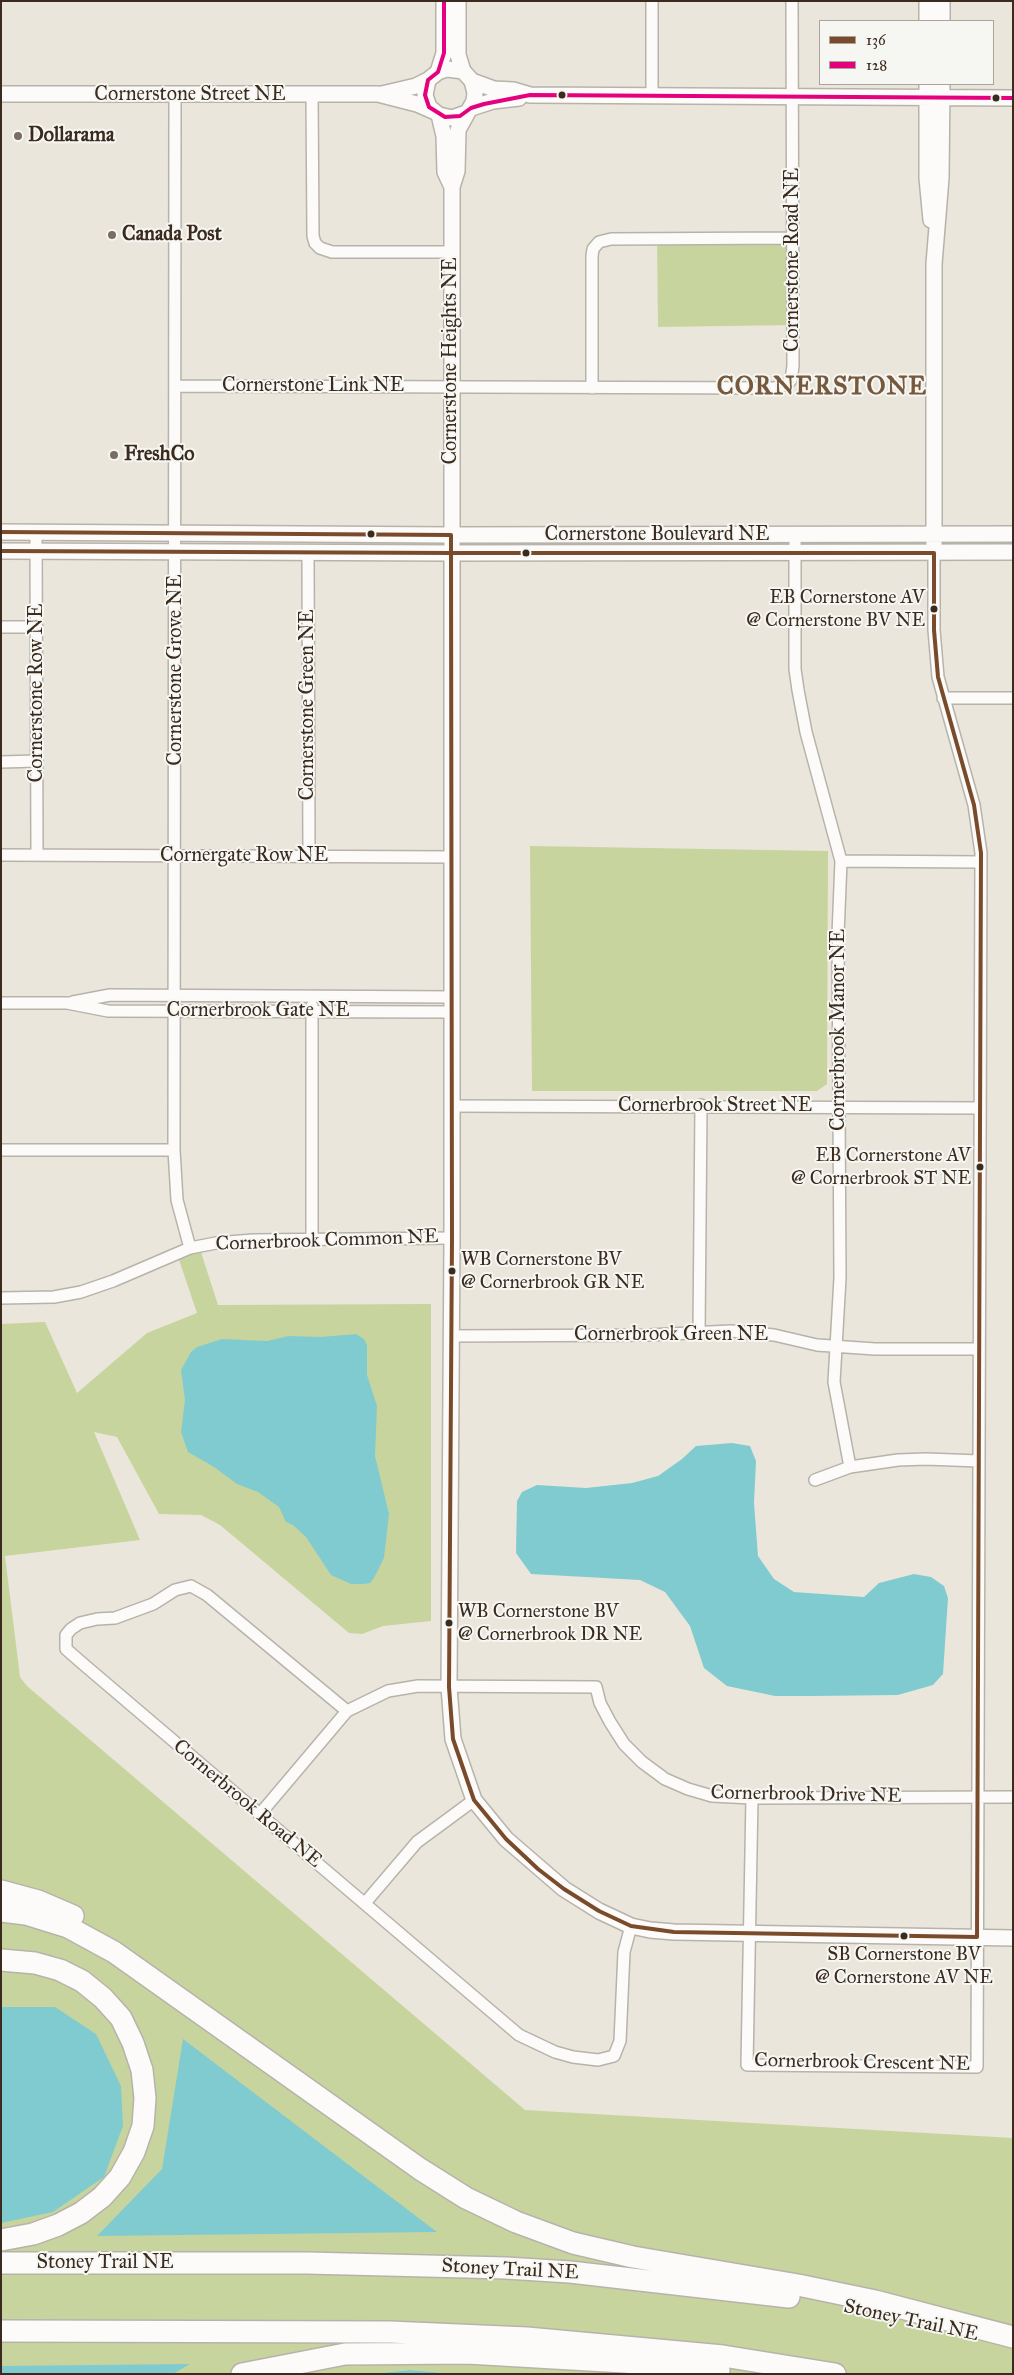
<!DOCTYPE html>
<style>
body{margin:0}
#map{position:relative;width:1014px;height:2375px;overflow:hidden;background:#ebe6db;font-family:"IM FELL Great Primer",serif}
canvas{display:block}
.frame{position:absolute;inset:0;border:2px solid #3b2a1e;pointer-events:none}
.legend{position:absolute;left:819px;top:20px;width:175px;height:65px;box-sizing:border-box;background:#f6f6f2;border:1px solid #aba49d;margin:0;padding:6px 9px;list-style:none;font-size:15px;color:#3b2a1e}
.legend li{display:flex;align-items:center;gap:10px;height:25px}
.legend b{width:25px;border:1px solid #aba49d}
</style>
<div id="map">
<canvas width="1014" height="2375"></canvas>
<div class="frame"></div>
<ul class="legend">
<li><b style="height:6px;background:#7a4b2a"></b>136</li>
<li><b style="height:6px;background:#e5007d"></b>128</li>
</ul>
</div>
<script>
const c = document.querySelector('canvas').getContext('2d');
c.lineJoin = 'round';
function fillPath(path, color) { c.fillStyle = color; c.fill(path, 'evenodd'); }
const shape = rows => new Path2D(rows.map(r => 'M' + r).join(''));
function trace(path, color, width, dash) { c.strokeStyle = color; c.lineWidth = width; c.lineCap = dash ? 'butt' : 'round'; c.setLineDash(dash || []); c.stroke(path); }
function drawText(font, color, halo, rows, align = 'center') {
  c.font = font + ' "IM FELL Great Primer",serif'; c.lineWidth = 4; c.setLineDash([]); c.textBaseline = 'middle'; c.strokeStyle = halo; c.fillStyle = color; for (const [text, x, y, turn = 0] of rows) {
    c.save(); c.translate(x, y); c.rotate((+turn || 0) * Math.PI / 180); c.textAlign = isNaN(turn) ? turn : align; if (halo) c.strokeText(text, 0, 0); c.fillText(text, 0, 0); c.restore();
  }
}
const green = shape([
 [657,238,792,238,793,325,658,327],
 [530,846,828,851,827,1084,817,1091,532,1091],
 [199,1246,218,1305,431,1304,431,1621,383,1626,362,1634,349,1633,220,1525,201,1515,159,1514,117,1437,94,1432,140,1540,5,1556,20,1677,27,1686,525,2110,1013,2138,1013,2374,455,2374,410,2370,369,2374,1,2374,1,1324,45,1322,77,1393,147,1333,197,1313,177,1254]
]);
const water = shape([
 [356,1334,364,1339,367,1345,367,1375,377,1406,375,1456,389,1514,384,1558,374,1578,370,1583,363,1584,351,1584,331,1575,306,1537,293,1525,286,1522,279,1507,258,1492,237,1484,214,1467,188,1452,181,1432,185,1400,181,1370,191,1352,197,1347,222,1339,267,1341,289,1336,321,1337],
 [732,1443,750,1446,756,1461,754,1503,758,1556,774,1579,794,1592,864,1597,879,1583,914,1574,931,1577,944,1586,948,1598,943,1674,933,1685,898,1695,813,1696,775,1696,727,1686,704,1668,690,1626,665,1592,640,1580,531,1574,516,1553,517,1501,522,1492,537,1485,586,1488,632,1483,658,1476,682,1459,696,1446],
 [1,2007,55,2007,96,2034,121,2086,123,2126,104,2177,53,2212,1,2223],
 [183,2039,437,2232,97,2236,162,2169],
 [190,2364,173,2374,1,2374,1,2366],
 [410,2370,455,2374,369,2374]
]);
const minor = shape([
 [175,94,174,1150,177,1200,190,1248],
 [312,95,313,236,315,243,320,248,332,252,451,252],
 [652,97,652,1],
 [175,386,774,388,787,384,791,380,793,366,792,1],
 [592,388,592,256,593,249,599,242,611,239,792,238],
 [36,532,37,855],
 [795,535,795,669,798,690,806,732,841,861,838,935,840,1278,834,1382,850,1467],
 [308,553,309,856],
 [1,627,37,627],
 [943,698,1013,698],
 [1,762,37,761],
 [1,855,451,857],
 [841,861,981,862],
 [73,1002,110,995,451,997],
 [1,1003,67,1003,108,1011,451,1012],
 [312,1006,312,1240],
 [451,1106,980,1108],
 [1,1150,174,1150],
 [1,1298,54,1297,81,1292,113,1281,190,1248,216,1243,253,1240,452,1238],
 [699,1333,701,1105],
 [451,1336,649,1335,731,1331,774,1335,817,1345,875,1349,979,1349],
 [815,1480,850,1467,898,1460,926,1459,979,1461],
 [347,1711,207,1595,191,1586,175,1590,153,1604,115,1618,97,1619,80,1623,71,1629,66,1635,66,1649,82,1663,519,2035,555,2052,573,2057,598,2060,614,2056,620,2041,624,1952,631,1926],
 [752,1798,747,2065,977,2067,981,853,974,805,938,677,934,630,934,553],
 [260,1814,347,1711,388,1691,418,1686,596,1687,600,1703,610,1722,624,1744,642,1762,665,1779,688,1789,712,1796,752,1798,1013,1797],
 [365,1903,417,1842,474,1800]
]);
const tertiary = shape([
 [458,1,458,55,463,71,472,81,475,93,474,101,458,130,457,171,452,187,452,1238,449,1687,453,1739,474,1800,506,1839,564,1889,599,1911,631,1926,650,1930,674,1932,1013,1938],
 [927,1,927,21],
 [942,1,942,21],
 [463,71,447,69,438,72,428,80,425,95,429,107,439,115,452,118,466,113],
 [438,72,444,53,444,1],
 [472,81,494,89,513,90,530,95,1013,98],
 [927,84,927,178,931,220],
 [1,94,378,94,417,104,433,111],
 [382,94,416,86,428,80],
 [471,108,493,101,519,98],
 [439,115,444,136,445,172,452,187],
 [1,532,451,535,1013,534],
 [934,544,934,264,941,178,942,84],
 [1,551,451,553,1013,552]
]);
const motorway = shape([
 [1,1891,38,1901,73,1916],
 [1,1911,26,1914,68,1927,114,1952,420,2169,466,2198,516,2222,573,2243,633,2257,798,2285,875,2301,1013,2337],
 [1,1960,35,1963,60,1970,82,1981,103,1998,121,2018,133,2043,142,2070,145,2098,143,2126,134,2152,120,2177,102,2197,81,2213,58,2225,33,2234,1,2240],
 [1,2263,307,2263,506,2268,570,2272,789,2297],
 [1,2331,390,2332,527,2338,723,2356,835,2374],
 [242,2374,345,2354,467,2353,624,2362,719,2370]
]);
const bus1 = shape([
 [1,532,451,535,451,553],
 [1,551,451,553],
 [451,553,934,553,934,630,938,677,974,805,981,853,977,1937,674,1932,631,1926,599,1911,564,1889,538,1869,506,1839,474,1800,453,1739,449,1687,452,1238,451,553]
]);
const bus2 = shape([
 [444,1,444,53,438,72,428,80,425,95,429,107,445,117,460,116,471,108,484,104,530,95,1013,98]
]);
const markers = [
 [562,95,4.5,"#3b2a1e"],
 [996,98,4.5,"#3b2a1e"],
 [18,136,5,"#796c60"],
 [112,235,5,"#796c60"],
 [114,455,5,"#796c60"],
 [371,534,4.5,"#3b2a1e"],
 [526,553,4.5,"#3b2a1e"],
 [934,609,4.5,"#3b2a1e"],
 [980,1167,4.5,"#3b2a1e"],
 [452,1271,4.5,"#3b2a1e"],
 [449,1623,4.5,"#3b2a1e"],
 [904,1936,4.5,"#3b2a1e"]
];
const busNames = [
 ["EB Cornerstone AV",925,598],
 ["@ Cornerstone BV NE",925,621],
 ["EB Cornerstone AV",971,1156],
 ["@ Cornerbrook ST NE",971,1179],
 ["WB Cornerstone BV",461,1260,"left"],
 ["@ Cornerbrook GR NE",461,1283,"left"],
 ["WB Cornerstone BV",458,1612,"left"],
 ["@ Cornerbrook DR NE",458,1635,"left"],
 ["SB Cornerstone BV",904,1955,"center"],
 ["@ Cornerstone AV NE",904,1978,"center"]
];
const streetNames = [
 ["Cornerstone Street NE",190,95],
 ["Cornerstone Road NE",793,260,-90],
 ["Cornerstone Heights NE",451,361,-90],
 ["Cornerstone Link NE",313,386],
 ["Cornerstone Boulevard NE",657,535],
 ["Cornerstone Grove NE",176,670,-90],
 ["Cornerstone Row NE",37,693,-90],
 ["Cornerstone Green NE",308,705,-90],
 ["Cornergate Row NE",244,856],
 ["Cornerbrook Gate NE",258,1011],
 ["Cornerbrook Manor NE",839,1030,-90],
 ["Cornerbrook Street NE",715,1106],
 ["Cornerbrook Common NE",327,1241,-2],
 ["Cornerbrook Green NE",671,1335],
 ["Cornerbrook Drive NE",806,1795,1],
 ["Cornerbrook Road NE",247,1804,40],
 ["Cornerbrook Crescent NE",862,2063,1],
 ["Stoney Trail NE",105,2263],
 ["Stoney Trail NE",510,2270,3],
 ["Stoney Trail NE",911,2321,12]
];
const poiNames = [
 ["Dollarama",28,136],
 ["Canada Post",122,235],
 ["FreshCo",124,455]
];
const districtNames = [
 ["CORNERSTONE",822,388]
];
fillPath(green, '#c8d49d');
fillPath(water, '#80cbd0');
trace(minor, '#b7b3ab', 14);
trace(tertiary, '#b7b3ab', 18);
trace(motorway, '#b7b3ab', 24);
trace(minor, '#fcfbfa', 11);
trace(tertiary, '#fcfbfa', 15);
trace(motorway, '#fcfbfa', 21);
trace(bus1, '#7a4b2a', 4);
trace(bus2, '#e5007d', 4);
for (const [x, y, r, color] of markers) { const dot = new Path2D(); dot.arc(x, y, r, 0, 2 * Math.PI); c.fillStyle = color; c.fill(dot); trace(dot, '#f6f6f2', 2); }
drawText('19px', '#3b2a1e', '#f6f6f2', busNames, 'right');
drawText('20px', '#3b2a1e', '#f6f6f2', streetNames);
drawText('bold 20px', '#3b2a1e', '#f6f6f2', poiNames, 'left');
c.letterSpacing = '1px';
drawText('bold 25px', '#76583d', '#f6f6f2', districtNames);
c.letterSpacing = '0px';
</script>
